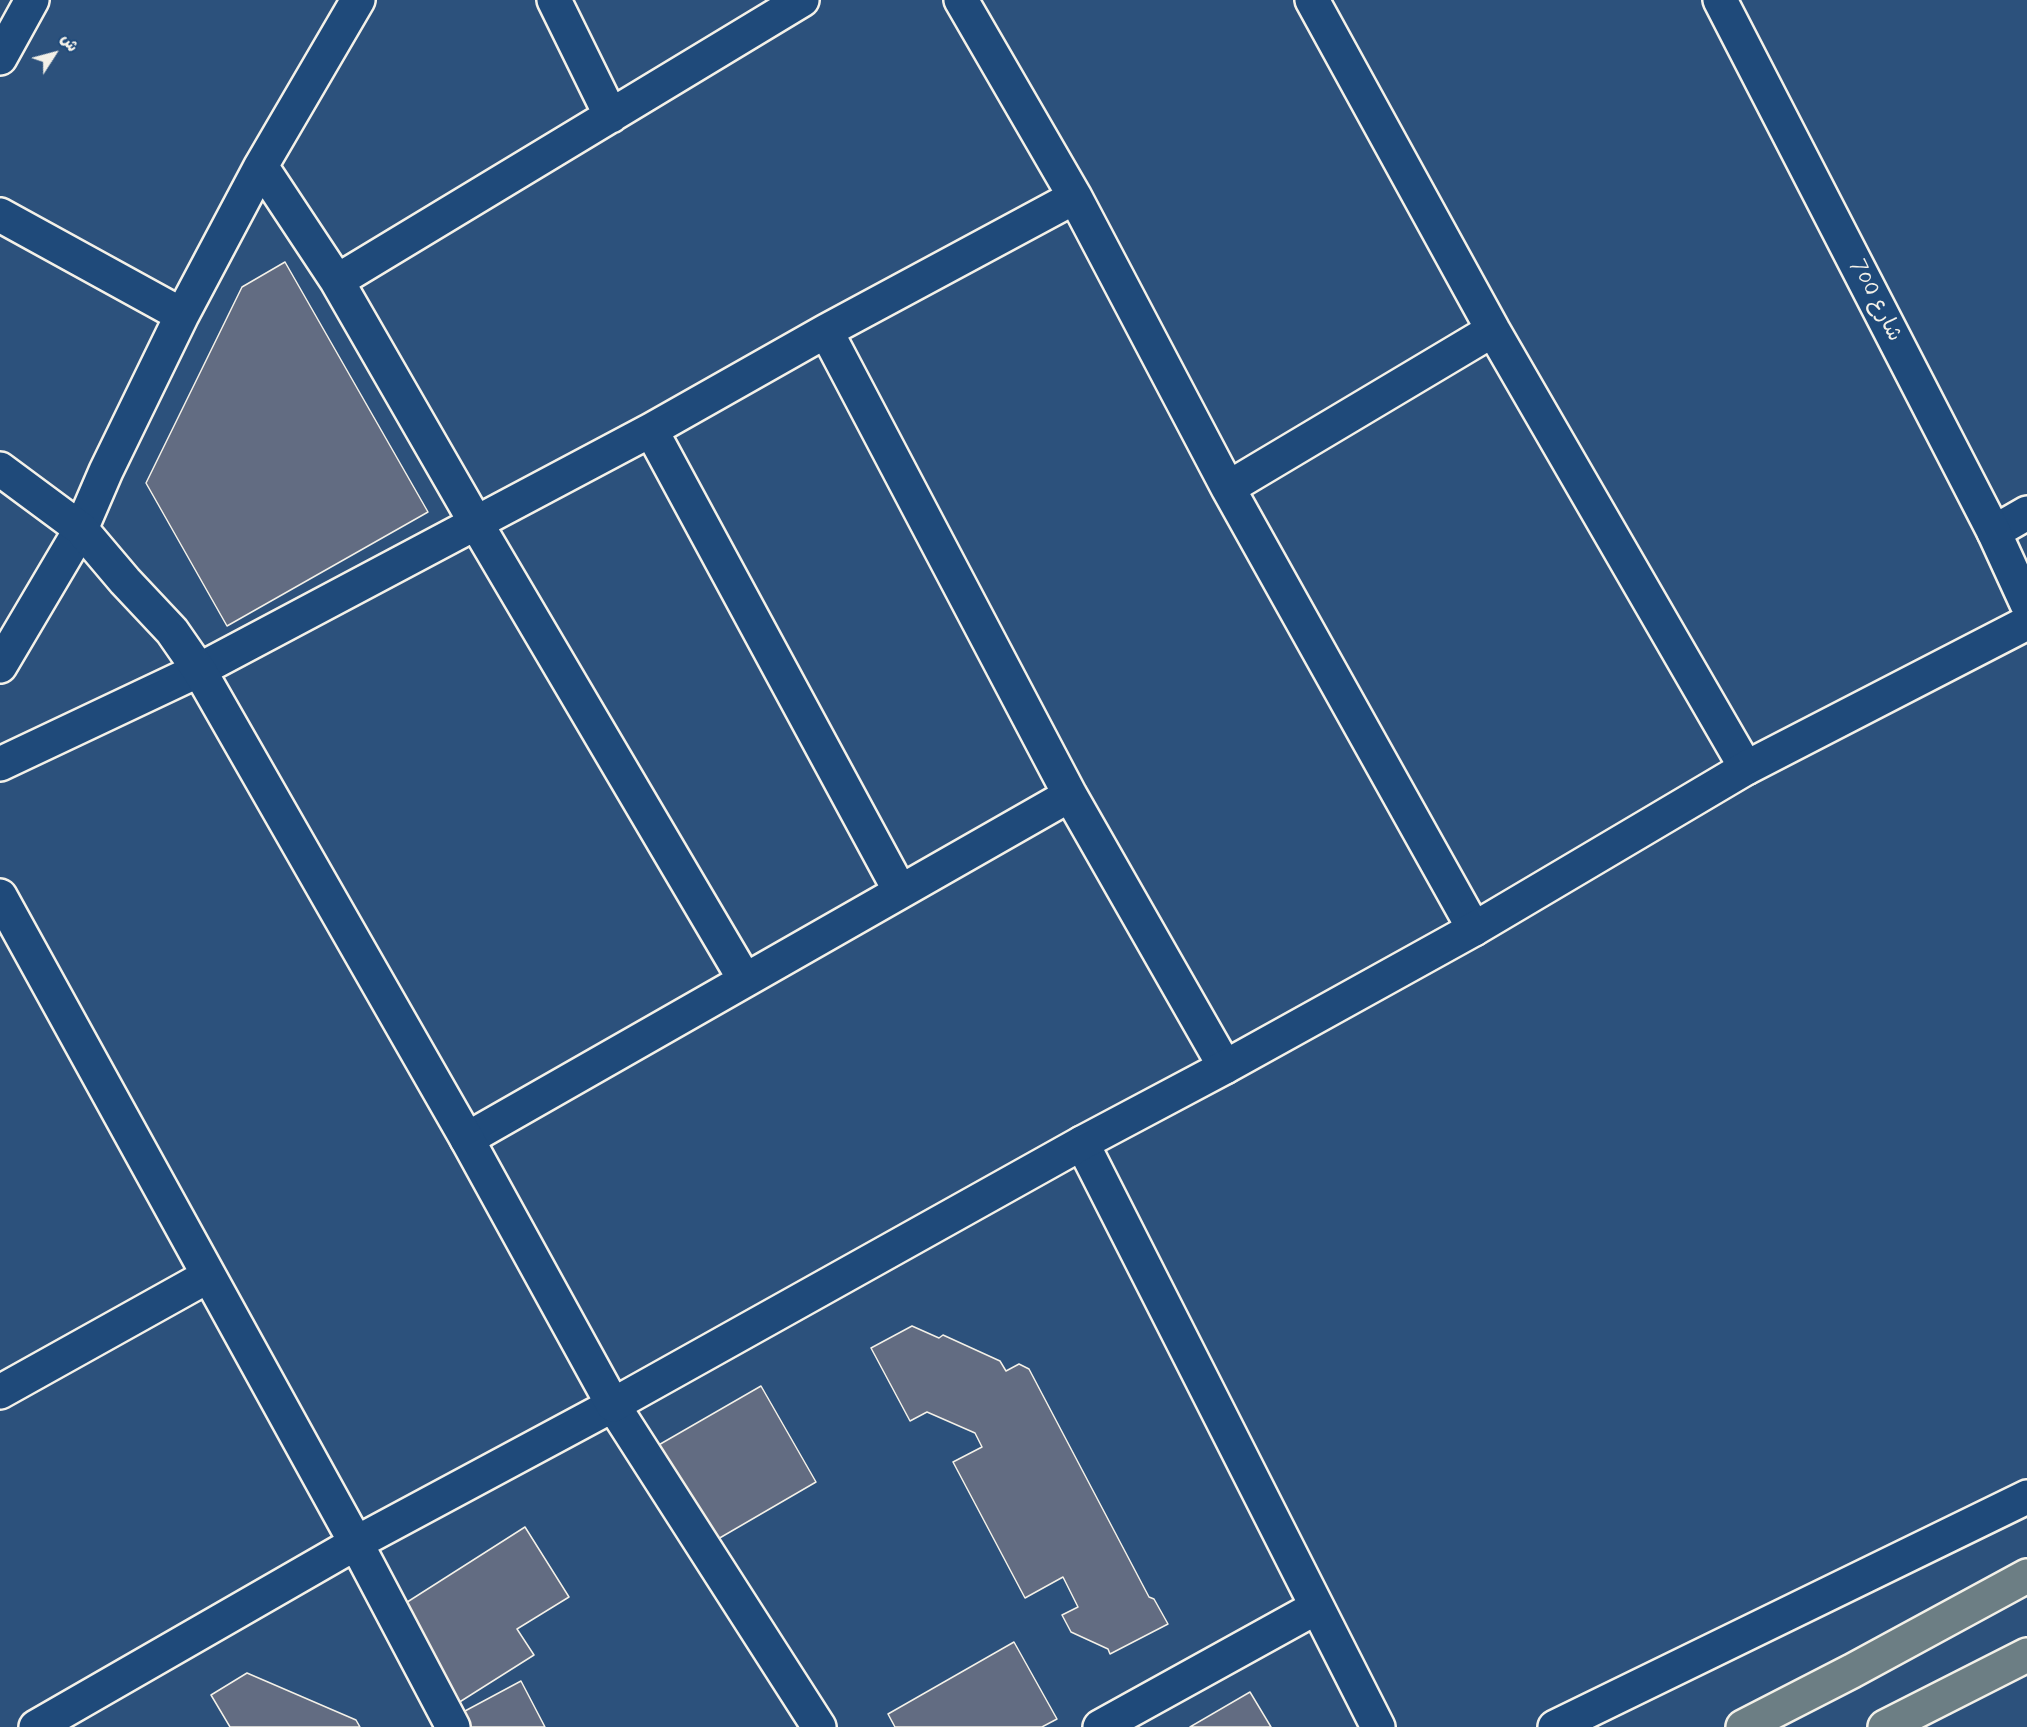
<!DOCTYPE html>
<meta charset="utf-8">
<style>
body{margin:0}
#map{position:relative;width:2027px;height:1727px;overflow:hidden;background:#2c517c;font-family:Mynerve,"Playpen Sans Arabic",sans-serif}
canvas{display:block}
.north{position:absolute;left:24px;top:24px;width:60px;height:60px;-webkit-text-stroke:4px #1f4a7a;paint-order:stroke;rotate:54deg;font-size:16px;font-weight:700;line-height:24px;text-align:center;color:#f4f1e8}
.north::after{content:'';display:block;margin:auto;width:21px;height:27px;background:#f4f1e8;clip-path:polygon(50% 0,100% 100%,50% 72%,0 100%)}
</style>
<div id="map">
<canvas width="2027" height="1727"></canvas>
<div class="north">ش</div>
</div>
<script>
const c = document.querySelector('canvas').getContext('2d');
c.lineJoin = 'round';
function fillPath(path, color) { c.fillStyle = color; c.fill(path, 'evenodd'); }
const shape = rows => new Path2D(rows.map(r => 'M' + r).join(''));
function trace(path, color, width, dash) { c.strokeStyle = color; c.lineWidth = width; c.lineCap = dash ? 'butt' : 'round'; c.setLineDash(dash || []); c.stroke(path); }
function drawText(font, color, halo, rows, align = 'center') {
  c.font = font + ' Mynerve,"Playpen Sans Arabic",sans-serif'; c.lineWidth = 6; c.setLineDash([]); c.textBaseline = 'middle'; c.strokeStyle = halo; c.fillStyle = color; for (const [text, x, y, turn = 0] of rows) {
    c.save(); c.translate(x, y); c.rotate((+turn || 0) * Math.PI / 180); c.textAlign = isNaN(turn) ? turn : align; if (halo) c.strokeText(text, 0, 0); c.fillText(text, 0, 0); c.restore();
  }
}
const building = shape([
 [285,262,428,512,227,626,146,483,242,287,285,262],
 [912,1326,939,1338,943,1335,1000,1361,1006,1371,1019,1364,1029,1369,1149,1597,1154,1599,1168,1624,1110,1654,1108,1649,1071,1632,1062,1615,1078,1607,1063,1577,1025,1598,953,1462,982,1447,975,1433,927,1412,910,1421,871,1348,912,1326],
 [761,1386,816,1482,699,1550,643,1454,761,1386],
 [525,1527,569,1597,517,1629,534,1655,439,1715,379,1620,525,1527],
 [1014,1642,1057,1719,1042,1727,895,1727,888,1714,1014,1642],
 [247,1673,356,1720,360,1727,230,1727,211,1695,247,1673],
 [521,1681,545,1727,454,1727,450,1719,521,1681],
 [1250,1692,1271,1727,1190,1727,1250,1692]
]);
const street = shape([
 [554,0,611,116],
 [1312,0,1493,330,1746,768],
 [0,58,32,0],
 [261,166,337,281,802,0],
 [1075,197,1228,488,1474,929],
 [0,215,182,315],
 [337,281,476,523,745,980],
 [826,331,1070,795,1225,1067],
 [651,430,900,891],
 [1228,488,1493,330],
 [1994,532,2027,513],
 [0,666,81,529,106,471,182,315,261,166,358,0],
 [0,764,199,670,651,430,826,331,1075,197,961,0],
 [0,896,356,1543,453,1727],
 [467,1139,1070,795],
 [1082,1143,1378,1727],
 [0,1392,208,1276],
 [36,1727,356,1543,613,1405,819,1727],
 [1100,1727,1317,1607],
 [1555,1727,2027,1497]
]);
const secondary = shape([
 [1720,0,1994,532,2027,604],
 [0,469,81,529,125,581,172,631,199,670,467,1139,613,1405,1082,1143,1225,1067,1474,929,1746,768,2027,623]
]);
const primary = shape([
 [1743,1727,1852,1671,2027,1576],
 [1885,1727,2027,1655]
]);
const streetNames = [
 ["شارع 700",1875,301,63]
];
fillPath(building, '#626c82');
trace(building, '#f4f1e8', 1.5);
trace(street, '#f4f1e8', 38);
trace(secondary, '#f4f1e8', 38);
trace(primary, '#f4f1e8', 38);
trace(street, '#1f4a7a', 33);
trace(secondary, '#1f4a7a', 33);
trace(primary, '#6c7e84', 33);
drawText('21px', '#f4f1e8', '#1f4a7a', streetNames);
</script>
